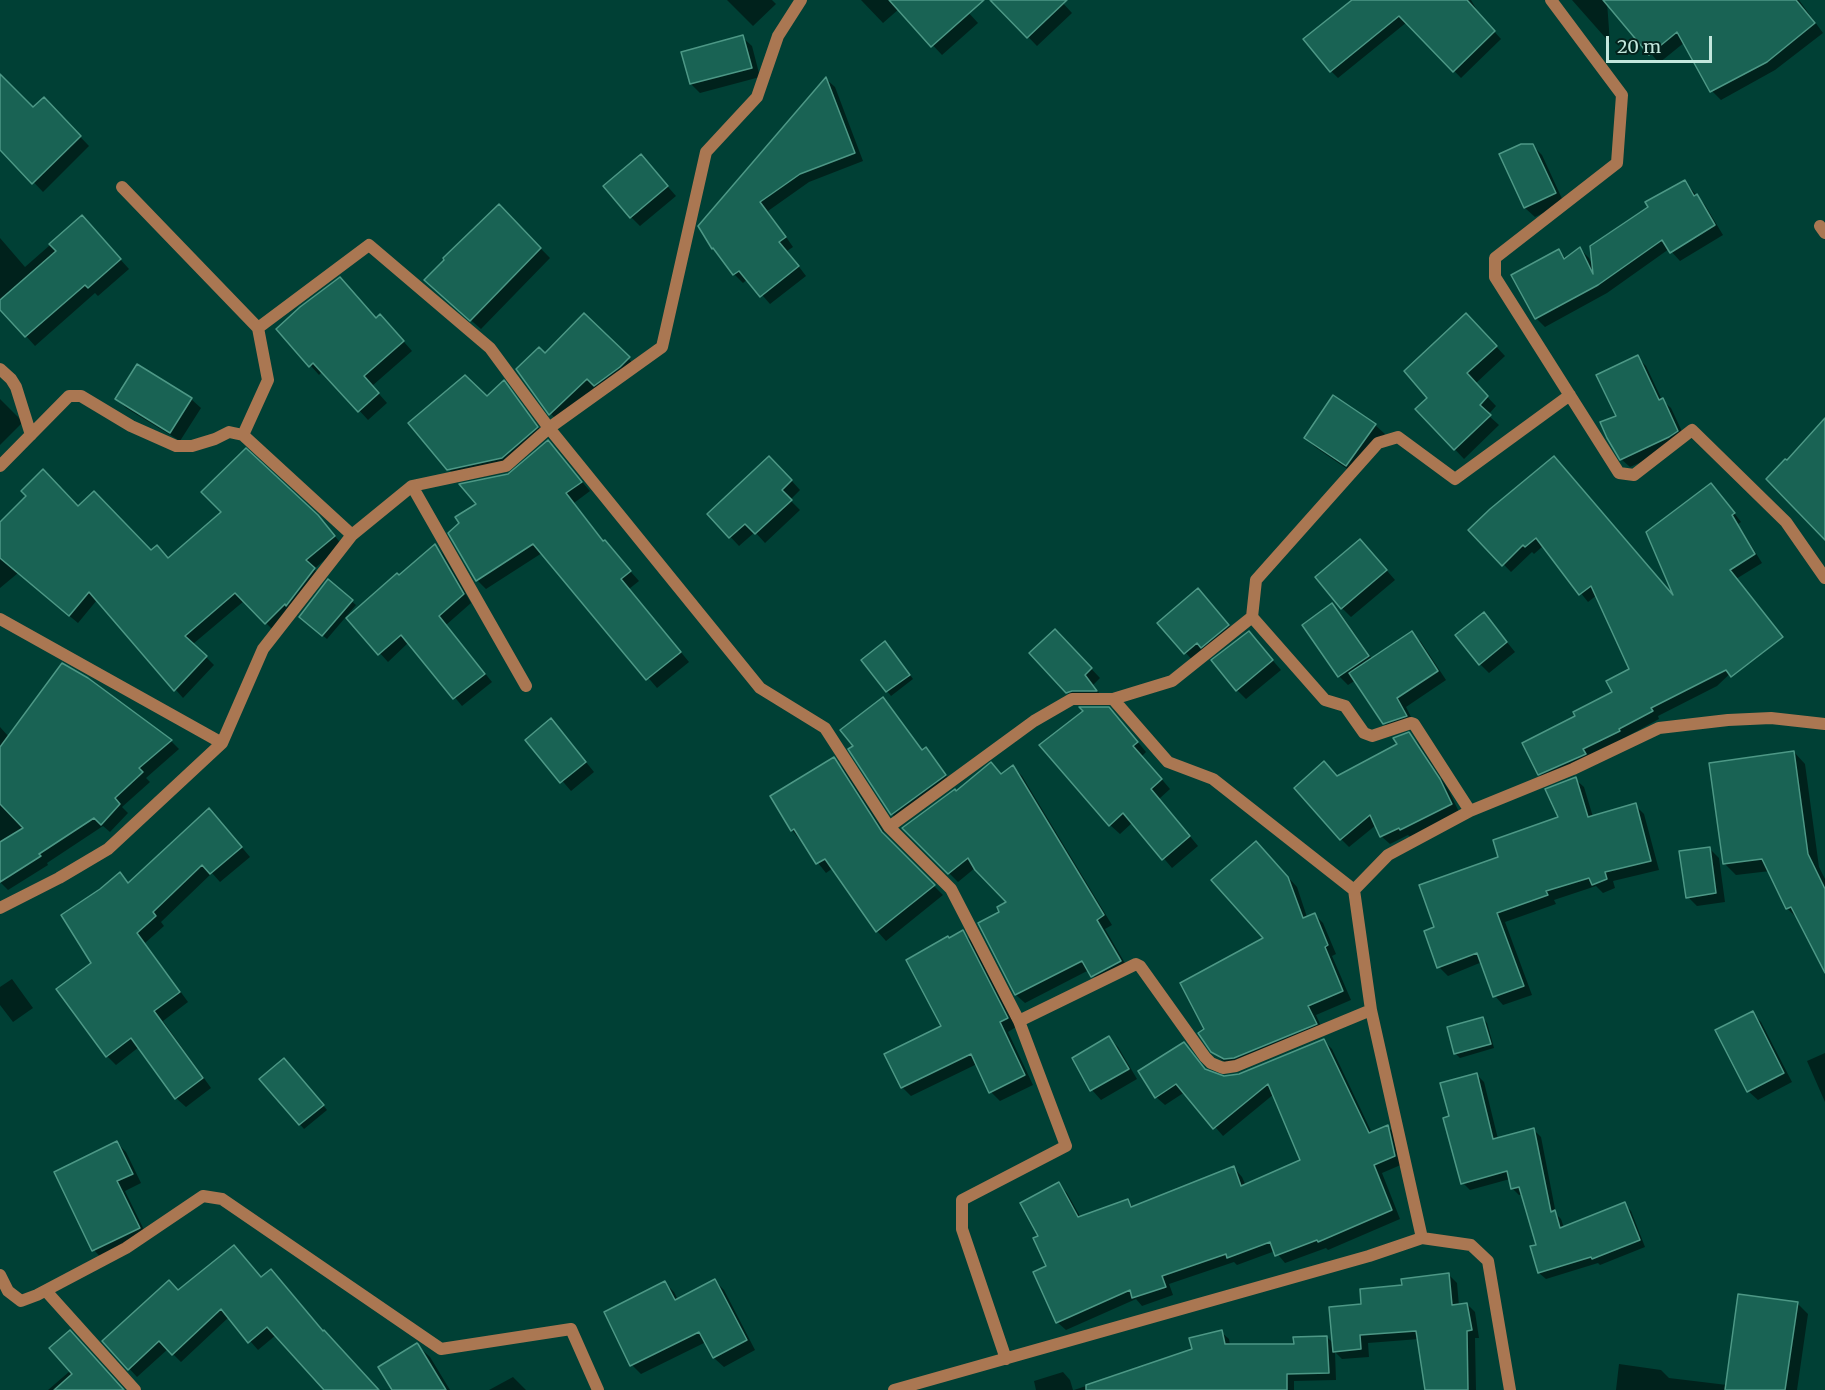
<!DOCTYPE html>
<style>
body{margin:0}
#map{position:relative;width:1825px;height:1390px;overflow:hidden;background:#004035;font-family:Merriweather,serif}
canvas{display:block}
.scale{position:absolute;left:1606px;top:36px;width:106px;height:27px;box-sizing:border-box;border:3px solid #c3e7dd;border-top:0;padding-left:8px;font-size:18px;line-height:21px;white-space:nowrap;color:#c3e7dd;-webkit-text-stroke:4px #03231d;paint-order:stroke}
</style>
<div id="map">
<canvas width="1825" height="1390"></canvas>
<div class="scale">20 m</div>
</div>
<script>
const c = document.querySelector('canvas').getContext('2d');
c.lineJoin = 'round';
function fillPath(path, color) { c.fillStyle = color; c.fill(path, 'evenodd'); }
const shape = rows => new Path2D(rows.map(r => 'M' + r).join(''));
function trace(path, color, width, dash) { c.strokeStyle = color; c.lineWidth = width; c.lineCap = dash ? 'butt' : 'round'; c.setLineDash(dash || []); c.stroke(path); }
const shadow = shape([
 [727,0,772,0,776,4,753,26],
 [861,0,957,0,978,23,942,55,899,9,883,23],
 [1018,0,1060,0,1072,13,1037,46,1005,13],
 [1354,0,1471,0,1481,17,1501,39,1461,78,1407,22,1338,78,1331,71],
 [1572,0,1799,0,1823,33,1775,70,1721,100,1712,91,1685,42,1659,63,1607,2,1610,43],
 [742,37,752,46,760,77,700,93,691,84],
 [826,79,835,87,863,161,809,182,768,211,793,247,787,251,806,276,770,304,748,279,743,283,734,274,721,256],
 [0,89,33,109,44,99,89,146,43,192,0,147],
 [1532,145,1542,155,1564,203,1535,217,1525,208,1501,155],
 [641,156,676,196,640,226,631,217],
 [1685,182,1705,205,1723,235,1680,261,1669,249,1607,293,1545,327,1536,318,1558,251,1567,259,1580,249,1589,258,1593,266,1650,207],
 [499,206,550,258,481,329,435,289],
 [82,217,129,269,98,296,95,293,35,346,0,307,0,238,25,267],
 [584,315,638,368,560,423,551,414,518,369,545,355],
 [376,319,389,325,412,351,372,386,387,403,368,420,323,371,319,375,278,329],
 [1475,324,1505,356,1475,384,1496,406,1488,415,1499,425,1464,459,1417,409,1429,398],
 [1637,357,1646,366,1662,400,1671,408,1686,440,1678,446,1630,467,1621,459,1618,416],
 [504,382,545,436,511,466,457,478,449,469],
 [1334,397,1375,425,1385,434,1356,475,1315,447,1306,438],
 [0,399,23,422,0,445],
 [117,399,191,399,201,408,180,441,126,408],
 [548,442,590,491,574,503,604,542,639,581,629,589,689,662,657,688,542,553,486,589,477,580,478,504],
 [779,467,800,490,790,500,800,510,765,543,755,532,739,546,709,514],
 [1718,492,1741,522,1738,524,1762,563,1736,579,1777,629,1717,686,1658,716,1659,719,1626,737,1627,739,1547,782,1539,774,1577,717,1615,693,1631,669,1597,595,1588,602,1543,546,1534,554,1532,552,1511,572,1470,530,1491,510,1675,599],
 [78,508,151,552,169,559,326,525,342,545,314,569,323,578,274,631,244,601,193,644,214,665,183,698,97,600,78,623,18,573,0,588,0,525],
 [435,546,443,554,471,603,446,625,492,682,462,706,409,642,388,662,348,618],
 [1369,550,1395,580,1351,617,1342,608],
 [328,581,356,605,327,639,305,621],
 [1207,599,1237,635,1194,662,1159,623],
 [1332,605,1341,614,1372,659,1412,633,1421,642,1446,680,1406,707,1415,725,1394,732,1384,723,1356,680,1348,685,1339,676,1304,625],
 [1484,614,1515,652,1489,673,1480,664],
 [1249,633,1281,670,1246,699,1237,690],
 [1064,640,1100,678,1093,685,1104,699,1076,701,1067,692],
 [889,647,913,679,891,696,887,691],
 [87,679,171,741,179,749,146,778,150,782,122,807,128,813,110,832,103,826,47,863,48,865,8,890,0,882,0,727,9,737],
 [883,699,923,751,926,749,932,755,951,782,898,820,892,814,850,749,855,747],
 [1118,718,1146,752,1142,756,1170,789,1159,799,1198,846,1172,868,1133,822,1120,834,1110,825],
 [560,730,594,772,571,791,527,740],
 [1409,734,1418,743,1448,789,1459,812,1410,837,1408,835,1390,844,1381,836,1376,825,1349,847,1341,839,1337,777,1399,745],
 [1794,752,1805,764,1819,867,1825,879,1825,935,1799,920,1787,908,1770,871,1736,875,1724,863],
 [834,759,843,768,891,843,943,895,886,941,877,931,833,868,826,873,792,830],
 [1013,767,1022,776,1112,925,1105,929,1129,970,1101,985,1089,970,1025,1003,1016,995,980,924,1001,912,1008,903,975,868,958,882,904,828,956,792,1002,776],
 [1575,779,1584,787,1593,817,1635,805,1644,814,1659,870,1613,881,1615,888,1603,893,1596,886,1554,900,1556,904,1505,922,1532,995,1503,1005,1495,996,1482,962,1448,976,1439,967,1436,928,1500,858,1560,817],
 [218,819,250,857,220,882,212,873,161,922,164,926,145,943,188,1002,163,1021,211,1088,186,1107,176,1098,139,1047,116,1065,107,1056,93,963,101,890,119,874,129,884],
 [1709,848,1719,858,1725,902,1697,906,1688,897],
 [1264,851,1297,887,1307,917,1314,914,1323,923,1336,954,1332,956,1351,1000,1316,1015,1324,1033,1234,1068,1222,1060,1212,1051,1206,1029,1265,938],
 [963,932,972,942,1016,1027,1008,1032,1033,1085,1000,1101,991,1092,977,1064,911,1096,902,1087,943,1027,949,939],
 [12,979,33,1008,13,1022,0,1005,0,987],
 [1752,1013,1761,1022,1792,1082,1758,1100,1748,1091],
 [1483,1019,1487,1023,1494,1048,1460,1058,1455,1053],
 [1109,1038,1118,1047,1137,1079,1101,1100,1092,1090,1074,1059],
 [1323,1040,1332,1049,1372,1133,1388,1127,1396,1135,1403,1164,1382,1173,1400,1219,1328,1250,1326,1248,1285,1263,1275,1251,1237,1265,1234,1262,1169,1284,1173,1295,1142,1306,1136,1299,1066,1330,1057,1322,1048,1267,1040,1237,1059,1184,1067,1193,1081,1218,1127,1201,1134,1207,1234,1168,1242,1177,1246,1186,1302,1161,1274,1094,1223,1136,1185,1092,1165,1105,1156,1097,1184,1044,1207,1071,1224,1078,1240,1075],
 [1825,1053,1825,1102,1807,1061],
 [288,1064,327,1110,304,1129,261,1079],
 [1477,1075,1484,1082,1498,1139,1534,1130,1541,1137,1556,1214,1561,1219,1564,1228,1624,1204,1631,1211,1645,1247,1600,1265,1598,1263,1546,1279,1539,1273,1538,1246,1522,1195,1519,1195,1512,1188,1510,1179,1470,1190,1463,1183,1451,1117],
 [116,1142,126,1152,141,1183,125,1191,148,1238,103,1260,94,1250,56,1173],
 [1449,1275,1457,1283,1459,1306,1467,1304,1475,1312,1479,1338,1475,1338,1476,1390,1426,1390,1419,1339,1368,1343,1369,1357,1342,1359,1335,1352,1336,1380,1294,1381,1294,1390,1074,1390,1194,1350,1221,1332,1229,1339,1230,1345,1295,1346,1327,1337,1334,1344,1362,1305,1404,1287],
 [261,1279,374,1390,327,1390,276,1335,258,1350,229,1317,181,1362,168,1349,137,1377,104,1341,178,1292],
 [715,1281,724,1290,755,1350,724,1367,714,1358,706,1342,641,1374,632,1365,665,1283,674,1292,678,1300],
 [1797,1303,1808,1314,1797,1390,1616,1390,1619,1364,1661,1370,1669,1378,1727,1385],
 [417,1345,430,1357,450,1390,394,1390],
 [70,1371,123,1390,48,1390],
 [1063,1372,1070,1380,1073,1390,1036,1390,1034,1381],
 [513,1377,526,1390,489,1390]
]);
const building = shape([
 [889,0,984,0,931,47,889,0],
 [990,0,1067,0,1027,38,990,0],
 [1352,0,1467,0,1495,31,1453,72,1399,16,1330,72,1303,39,1352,0],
 [1603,0,1796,0,1815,23,1767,62,1710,92,1677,32,1649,55,1603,0],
 [743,35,752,68,690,84,681,52,743,35],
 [0,74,33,107,44,97,81,136,32,184,0,150,0,74],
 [826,77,855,153,800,174,760,202,786,237,779,242,799,266,760,297,739,271,733,275,713,248,712,249,698,226,826,77],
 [1521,144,1533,144,1556,193,1524,208,1499,154,1521,144],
 [641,154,668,186,630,218,603,186,641,154],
 [1685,180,1694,196,1697,194,1715,225,1670,253,1662,240,1598,285,1535,319,1511,275,1559,249,1564,259,1580,247,1593,274,1590,246,1648,207,1645,202,1685,180],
 [499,204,541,248,470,321,424,280,444,260,443,258,499,204],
 [82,215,121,259,88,288,85,285,25,337,0,310,0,300,56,251,49,244,82,215],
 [340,277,376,318,380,314,404,341,364,376,379,393,358,412,313,363,309,367,276,329,300,307,340,277],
 [584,313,630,357,620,367,594,386,587,379,549,415,516,369,539,347,545,353,584,313],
 [1466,313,1497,346,1467,373,1488,396,1480,405,1491,415,1454,450,1415,409,1427,398,1404,371,1466,313],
 [1638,355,1659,400,1663,398,1678,431,1669,437,1620,460,1607,438,1600,422,1616,416,1596,375,1638,355],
 [137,364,192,398,170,433,115,399,137,364],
 [465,375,487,396,504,380,538,427,502,458,447,470,408,423,465,375],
 [1333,395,1376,424,1346,466,1304,438,1333,395],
 [1825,418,1825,540,1766,479,1785,459,1787,460,1825,418],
 [548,440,582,482,566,493,603,541,605,540,631,571,621,579,681,652,646,680,533,544,476,581,448,533,459,523,455,517,476,504,459,484,508,474,548,440],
 [246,448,318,515,335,536,306,560,315,568,286,606,285,604,265,624,235,593,185,636,207,656,174,691,89,592,69,616,0,558,0,522,26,496,21,491,43,469,78,506,94,491,151,550,157,545,168,558,221,512,201,492,246,448],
 [769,456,792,480,782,490,792,500,755,534,745,524,729,538,707,514,769,456],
 [1554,456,1673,595,1646,532,1711,483,1735,513,1732,515,1755,554,1730,570,1783,637,1731,677,1726,670,1651,708,1653,711,1619,729,1620,731,1583,749,1586,754,1538,775,1522,743,1575,716,1573,712,1612,692,1606,681,1629,669,1591,586,1579,595,1536,538,1525,547,1523,545,1502,566,1468,530,1490,509,1554,456],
 [1360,539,1387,570,1341,609,1315,577,1360,539],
 [435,544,464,594,439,616,485,674,453,699,401,635,378,655,346,618,397,573,399,575,435,544],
 [328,579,353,600,322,636,299,617,328,579],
 [1198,588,1229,625,1201,648,1197,643,1184,654,1157,623,1198,588],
 [1332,603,1369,656,1338,677,1302,625,1332,603],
 [1484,612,1507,642,1479,665,1455,635,1484,612],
 [1055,629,1092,668,1085,675,1097,691,1072,691,1066,693,1029,653,1055,629],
 [1249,631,1273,660,1236,691,1211,660,1249,631],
 [1412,631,1438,671,1397,698,1407,716,1383,724,1349,673,1412,631],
 [885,641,910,675,886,692,861,660,885,641],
 [62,663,88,678,172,740,139,768,143,772,115,798,120,804,101,825,94,818,39,854,41,856,0,882,0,842,23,828,0,804,0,747,62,663],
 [883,697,922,750,926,747,946,775,891,815,848,749,853,746,840,730,883,697],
 [1079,707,1109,707,1138,742,1133,746,1162,779,1151,789,1190,836,1162,860,1123,813,1109,826,1039,745,1083,711,1079,707],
 [551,718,586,762,560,783,525,740,551,718],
 [1409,732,1440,779,1452,804,1400,830,1399,828,1380,837,1370,815,1340,840,1294,788,1324,761,1337,776,1397,744,1393,738,1409,732],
 [1794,751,1808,854,1825,889,1825,973,1791,907,1786,909,1762,859,1723,864,1709,763,1794,751],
 [834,757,882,832,935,885,876,932,825,859,816,864,794,829,791,831,770,796,834,757],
 [991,762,1001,774,1013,765,1104,915,1097,920,1121,961,1091,977,1082,961,1015,995,978,923,999,912,997,907,1006,902,975,870,968,858,948,874,902,828,955,789,956,791,991,762],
 [1576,777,1588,817,1636,803,1651,861,1605,872,1607,879,1592,885,1589,878,1546,891,1548,895,1497,913,1524,986,1493,997,1477,953,1437,968,1424,931,1434,927,1419,885,1498,857,1493,840,1558,817,1545,789,1576,777],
 [209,808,242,847,210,874,202,865,153,912,156,916,137,933,180,992,154,1011,203,1078,175,1099,131,1038,106,1057,56,989,91,963,61,915,100,889,120,872,128,883,209,808],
 [1256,841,1288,877,1303,918,1315,913,1328,945,1325,947,1343,991,1308,1006,1317,1024,1234,1058,1224,1059,1211,1052,1198,1033,1204,1029,1180,983,1263,938,1211,880,1256,841],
 [1710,847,1716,893,1686,898,1679,851,1710,847],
 [963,930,1008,1018,1000,1022,1025,1075,989,1093,971,1054,901,1088,884,1054,941,1026,906,960,948,936,949,938,963,930],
 [1753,1011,1784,1073,1747,1092,1715,1030,1753,1011],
 [1483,1017,1491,1044,1454,1054,1447,1027,1483,1017],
 [1109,1036,1129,1069,1090,1091,1072,1058,1109,1036],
 [1324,1039,1369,1133,1388,1125,1395,1156,1374,1165,1392,1210,1318,1242,1317,1240,1275,1256,1270,1242,1227,1258,1226,1254,1162,1276,1166,1287,1132,1298,1130,1290,1056,1323,1033,1272,1046,1266,1033,1238,1038,1236,1020,1203,1059,1182,1078,1217,1128,1199,1131,1207,1234,1166,1241,1186,1300,1160,1268,1084,1213,1129,1176,1084,1155,1098,1138,1071,1184,1042,1205,1069,1224,1076,1239,1074,1324,1039],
 [284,1058,324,1105,299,1125,259,1079,284,1058],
 [1477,1073,1493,1139,1534,1128,1551,1212,1555,1210,1560,1228,1625,1202,1640,1240,1592,1259,1591,1257,1538,1273,1530,1246,1536,1245,1519,1187,1511,1189,1507,1171,1461,1184,1443,1118,1449,1116,1440,1083,1477,1073],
 [117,1141,133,1174,117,1181,140,1228,92,1251,54,1172,117,1141],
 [234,1245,261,1277,271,1269,323,1331,324,1330,379,1390,324,1390,267,1327,248,1343,221,1309,172,1355,159,1341,128,1370,102,1341,169,1280,178,1290,234,1245],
 [1449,1273,1452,1305,1467,1303,1472,1330,1467,1331,1468,1390,1425,1390,1416,1331,1360,1335,1361,1349,1333,1352,1329,1307,1361,1304,1360,1289,1402,1285,1401,1279,1449,1273],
 [715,1279,747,1340,713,1358,699,1332,630,1366,604,1312,665,1281,675,1300,715,1279],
 [1738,1294,1798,1302,1785,1390,1725,1390,1738,1294],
 [70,1330,124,1390,54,1390,72,1374,49,1348,70,1330],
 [1222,1330,1225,1344,1294,1344,1293,1337,1327,1336,1329,1373,1287,1374,1287,1390,1086,1390,1086,1385,1192,1349,1189,1338,1222,1330],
 [417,1343,418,1344,446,1390,392,1390,378,1367,417,1343]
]);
const minor = shape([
 [1551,0,1622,95,1617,163,1495,258,1495,277,1619,473,1634,475,1692,430,1786,522,1825,578],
 [122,187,258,328,369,245,490,348,549,428,760,688,825,728,889,827,951,889,1019,1021,1066,1146,962,1200,962,1229,1006,1359],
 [1820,226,1825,233],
 [0,369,11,379,16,387,31,435],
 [243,435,268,380,258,328],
 [0,466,69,396,81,396,131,426,176,446,192,446,215,439,229,432,243,435,352,535],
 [412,486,526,686],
 [1252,617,1325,700,1345,706,1364,733,1372,736,1411,723,1414,724,1470,811],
 [0,619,222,743],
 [1113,699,1168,762,1213,779,1354,890,1388,855,1470,811,1573,769,1659,728,1728,720,1771,718,1825,724],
 [889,827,1034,721,1072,699,1113,699,1172,681,1252,617,1256,580,1378,443,1398,437,1455,479,1570,395],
 [1354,890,1371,1010,1422,1238],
 [0,908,59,878,108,849,222,743,263,649,352,535,412,486,506,466,549,428,662,347,706,152,757,97,778,36,801,0],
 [1019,1021,1136,964,1140,966,1205,1057,1211,1063,1223,1068,1236,1066,1371,1010],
 [0,1275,8,1291,21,1301,37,1295,126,1248,203,1196,222,1199,441,1349,571,1329,598,1390],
 [46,1291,135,1390],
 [894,1390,1369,1256,1422,1238,1471,1245,1488,1261,1510,1390]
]);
fillPath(shadow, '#0007');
fillPath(building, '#196354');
trace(building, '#4d9886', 1.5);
trace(minor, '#aa7752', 12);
</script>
